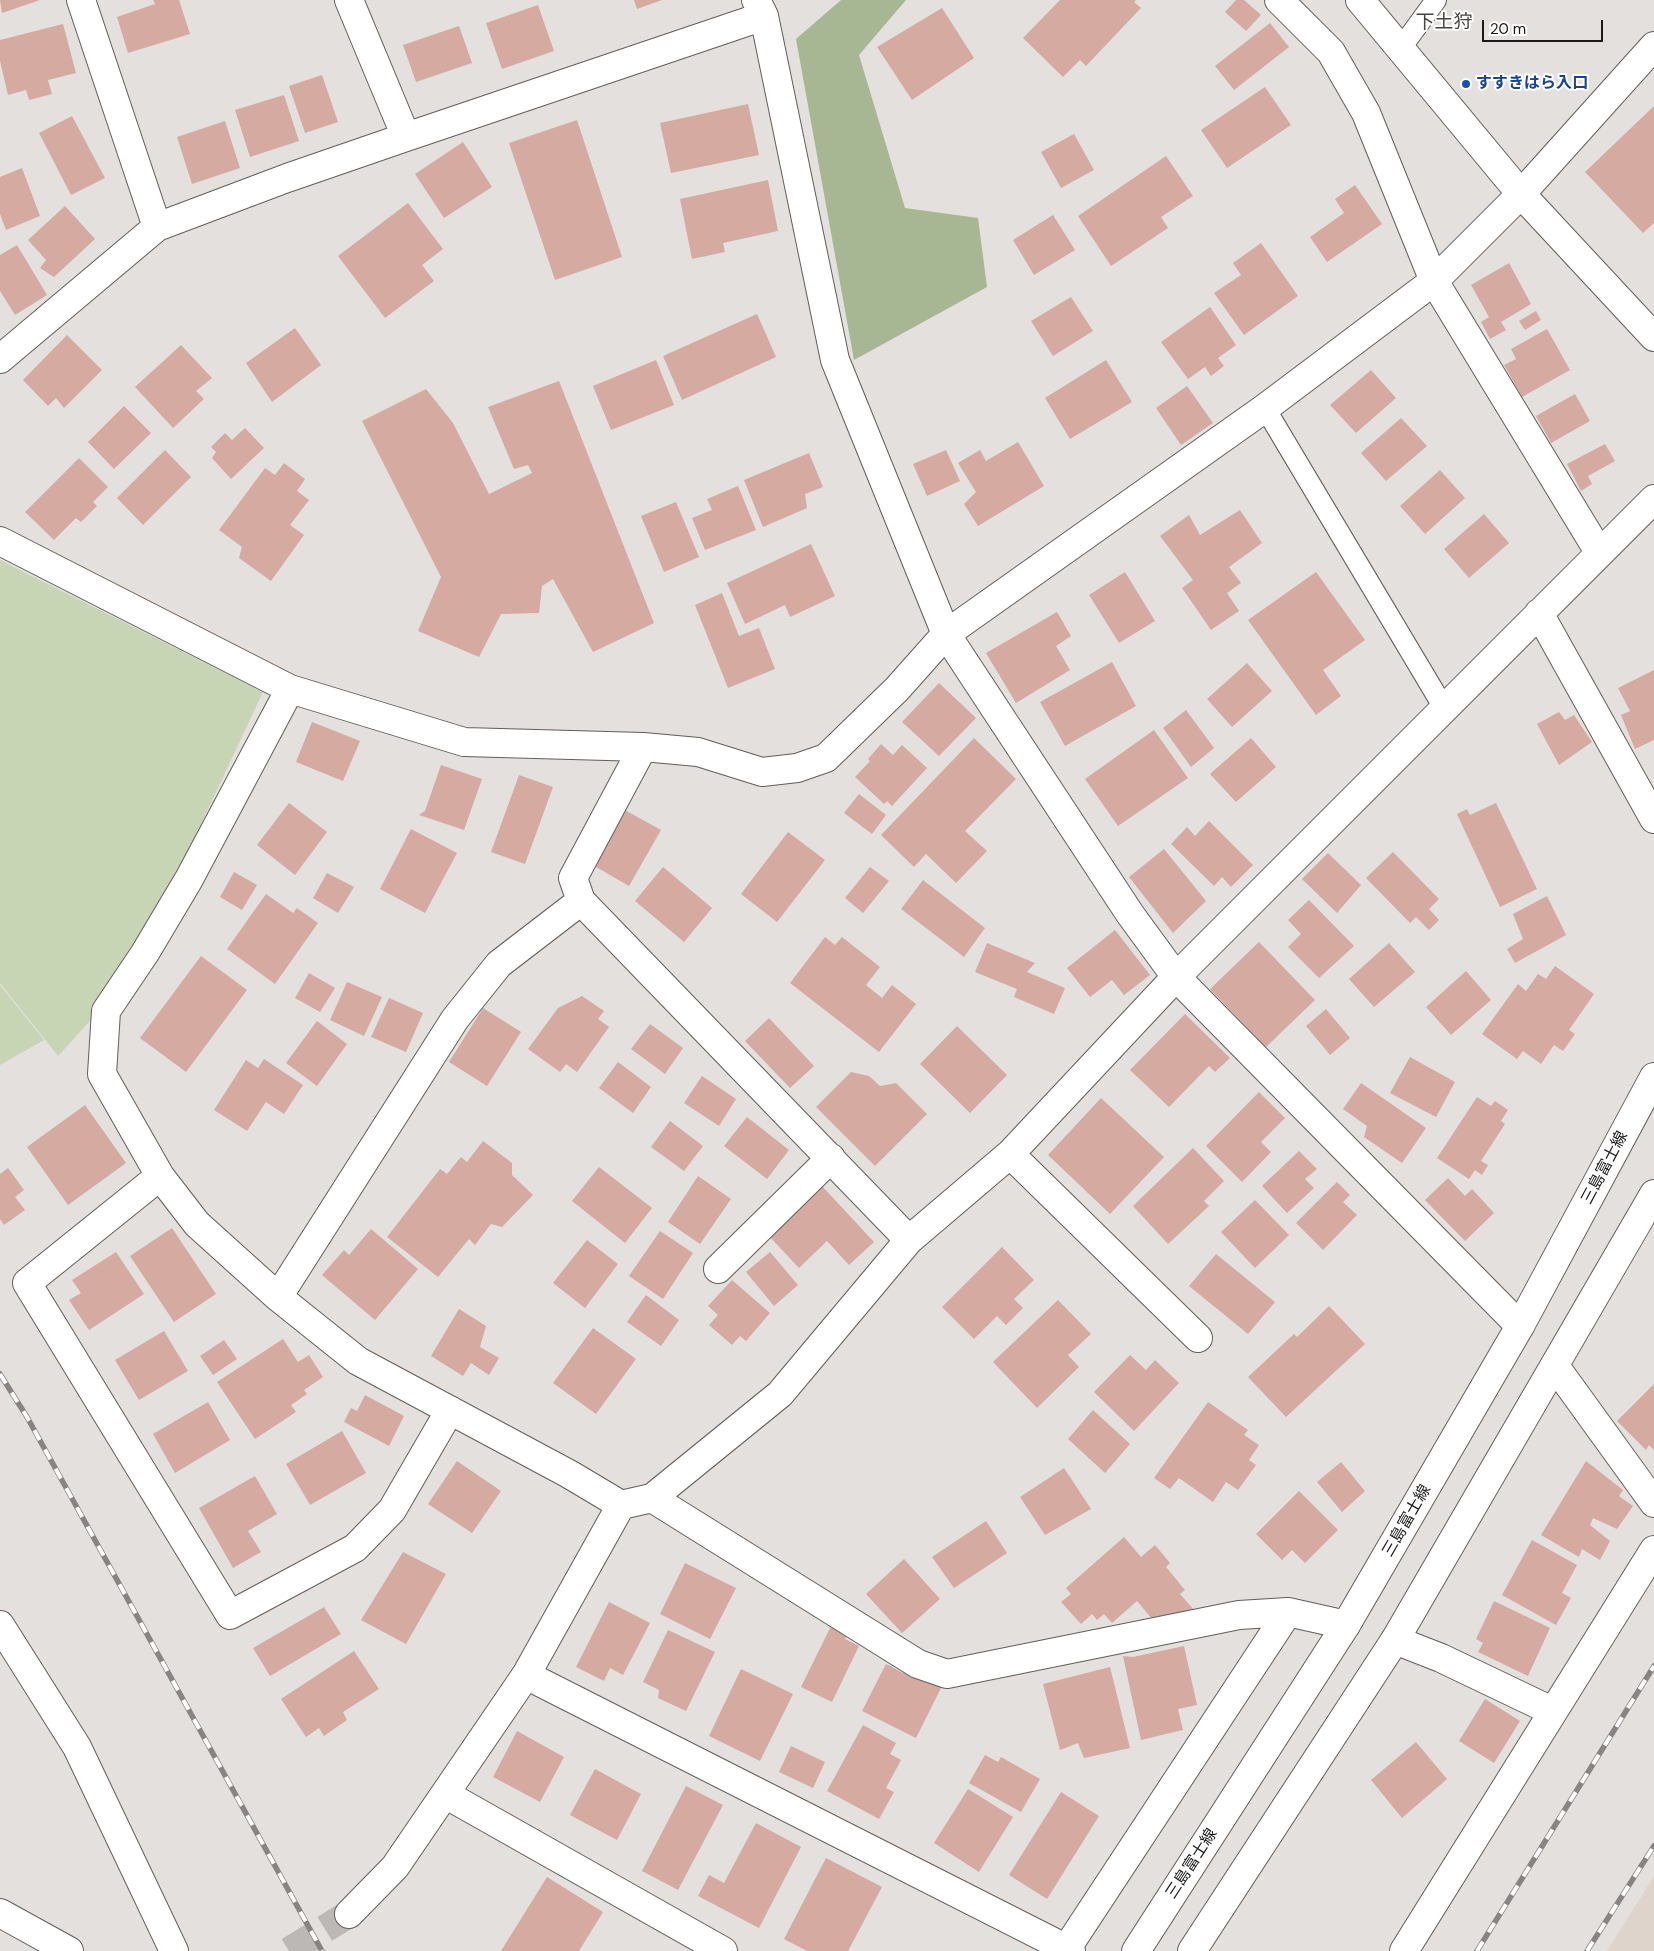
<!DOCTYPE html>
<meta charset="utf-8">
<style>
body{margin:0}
#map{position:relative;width:1654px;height:1951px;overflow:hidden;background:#e4e0dd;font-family:"DM Sans",sans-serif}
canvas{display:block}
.scale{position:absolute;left:1482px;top:20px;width:121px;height:22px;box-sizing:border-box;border:2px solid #1b1918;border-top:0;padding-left:6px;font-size:15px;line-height:18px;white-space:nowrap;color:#1b1918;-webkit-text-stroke:4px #fff;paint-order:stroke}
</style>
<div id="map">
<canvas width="1654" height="1951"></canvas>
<div class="scale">20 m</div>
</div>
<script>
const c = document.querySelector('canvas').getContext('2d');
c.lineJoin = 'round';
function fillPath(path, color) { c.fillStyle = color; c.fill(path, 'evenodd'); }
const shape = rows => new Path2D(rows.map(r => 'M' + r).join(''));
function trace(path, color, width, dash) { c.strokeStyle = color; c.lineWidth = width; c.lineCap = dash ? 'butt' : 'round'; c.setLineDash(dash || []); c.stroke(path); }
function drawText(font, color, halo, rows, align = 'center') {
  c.font = font + ' "DM Sans","Noto Sans JP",sans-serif'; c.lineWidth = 4; c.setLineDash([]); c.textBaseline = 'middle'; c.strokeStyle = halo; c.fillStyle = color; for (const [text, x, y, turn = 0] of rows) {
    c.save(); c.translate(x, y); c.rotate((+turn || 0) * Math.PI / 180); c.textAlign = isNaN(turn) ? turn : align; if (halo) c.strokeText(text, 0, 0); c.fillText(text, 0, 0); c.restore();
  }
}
const built = shape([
 [1654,1876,1654,1951,1607,1951]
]);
const green = shape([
 [0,560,263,692,128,979,58,1056,0,983],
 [0,985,44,1040,0,1065]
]);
const forest = shape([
 [841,0,906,0,859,55,905,208,978,218,987,287,854,360,796,39]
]);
const building = shape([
 [0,0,40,0,2,13],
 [153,0,179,0,190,34,128,53,117,17,155,4],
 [634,0,662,0,637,9],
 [1060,0,1136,0,1134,2,1141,8,1086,66,1080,60,1063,77,1023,38],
 [1236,0,1244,0,1261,15,1246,31,1225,12],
 [538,5,554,51,502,69,486,23],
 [942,8,974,58,912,100,877,47],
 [1270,23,1289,47,1234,90,1215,66],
 [63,24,76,73,48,80,52,94,29,100,26,90,8,95,0,61,0,40],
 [459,26,472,63,416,82,403,45],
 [322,75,338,122,305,133,289,86],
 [1265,87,1291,125,1227,168,1201,130],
 [284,95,299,141,250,157,235,110],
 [748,104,759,155,671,173,660,123],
 [1654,106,1654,223,1643,233,1585,172],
 [72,116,105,178,71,195,39,133],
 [577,120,622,257,555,280,509,143],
 [225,121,240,168,192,184,177,137],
 [1074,134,1094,170,1061,188,1041,152],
 [463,142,492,187,444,218,415,174],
 [1166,156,1193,196,1161,217,1168,228,1111,266,1078,216],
 [22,168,40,216,6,230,0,214,0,177],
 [768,180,778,231,723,243,725,252,692,259,680,199],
 [1355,185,1382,224,1327,262,1310,237,1344,213,1335,199],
 [408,203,443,249,422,265,434,281,385,318,338,256],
 [65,206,95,239,54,277,40,268,46,260,28,240],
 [1053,215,1075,250,1034,275,1013,240],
 [1261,243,1298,296,1244,335,1214,293,1241,275,1233,263],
 [17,245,47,295,15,315,0,291,0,255],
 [1509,263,1531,304,1501,322,1506,330,1490,339,1481,322,1489,317,1471,285],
 [1071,297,1093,331,1053,356,1031,321],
 [1210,307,1236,345,1218,358,1224,366,1211,376,1205,367,1188,379,1161,342],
 [1536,311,1541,320,1525,330,1519,321],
 [757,314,776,357,682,400,663,356],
 [295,328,321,365,272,402,246,363],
 [1547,329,1570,370,1522,397,1504,365,1516,359,1511,349],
 [67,335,102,370,64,408,56,398,48,406,23,380],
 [181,345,212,378,196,391,204,399,173,428,135,387],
 [656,360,674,405,611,430,593,386],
 [1106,360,1132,402,1070,439,1045,398],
 [1371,370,1396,398,1356,433,1330,405],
 [559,381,654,623,593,652,553,579,542,586,539,613,501,614,479,657,418,631,441,577,362,421,426,389,453,423,489,494,532,473,528,465,514,469,488,407],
 [1187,386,1213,423,1181,445,1156,408],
 [1575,394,1590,421,1551,443,1536,416],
 [124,406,151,433,114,469,88,442],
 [1401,418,1427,446,1386,481,1361,453],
 [245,428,264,448,231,479,212,458,216,452,211,447,225,433,232,440],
 [1018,442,1044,486,978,526,964,504,976,492,958,463,980,450,986,461],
 [1605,444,1615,461,1588,476,1592,484,1581,491,1567,464],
 [165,450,191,477,143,525,117,498],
 [946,450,960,481,927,496,913,464],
 [809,453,823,487,805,494,807,508,763,527,744,480],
 [79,458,108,487,93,502,97,506,81,522,76,518,54,540,25,512],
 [284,463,305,479,297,491,309,500,290,525,304,535,271,581,239,558,242,547,219,530,265,468,275,475],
 [1440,470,1465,498,1425,534,1400,506],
 [738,486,756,530,705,550,692,518,712,510,707,499],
 [676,502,699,557,664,572,641,516],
 [1240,510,1262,543,1229,567,1241,583,1227,593,1239,611,1211,630,1182,588,1193,580,1160,536,1189,515,1200,535],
 [1484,514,1509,543,1469,578,1444,549],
 [811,544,835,596,790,617,785,605,745,624,727,583],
 [1125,572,1155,621,1119,643,1089,595],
 [1316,572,1365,640,1323,670,1341,696,1316,715,1248,620],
 [722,593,739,636,759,628,775,669,728,688,695,605],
 [1057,612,1071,636,1056,646,1070,670,1016,703,986,653],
 [1112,662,1136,706,1065,746,1040,702],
 [1247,663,1272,691,1232,727,1207,699],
 [1654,670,1654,740,1635,749,1621,715,1630,711,1618,688],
 [939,683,976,718,939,756,902,722],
 [1186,710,1214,748,1191,767,1163,728],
 [1559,712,1565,720,1574,715,1592,742,1559,765,1537,724],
 [312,722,360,741,343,781,296,762],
 [1154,730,1188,778,1118,826,1085,779],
 [974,738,1016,779,965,831,987,851,956,883,926,854,914,867,881,835],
 [1251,738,1276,767,1236,802,1210,774],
 [881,744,893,755,902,745,927,768,892,806,887,801,884,804,855,777,870,761,868,759],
 [441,765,482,779,464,830,419,815,425,811],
 [519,775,553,787,525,864,491,852],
 [859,794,886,815,872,834,844,813],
 [289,803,327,832,295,875,257,845],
 [1496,803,1537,889,1500,907,1457,814,1467,809,1470,815],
 [623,809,661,830,629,886,591,864],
 [1209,821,1253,865,1231,887,1222,877,1214,886,1171,844,1187,827,1195,836],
 [411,829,457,853,425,913,380,889],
 [788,832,825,860,777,922,741,894],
 [1164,849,1206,901,1173,933,1129,877],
 [1393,852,1439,899,1429,909,1439,920,1429,930,1416,917,1410,923,1366,878],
 [1328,853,1361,885,1337,913,1302,879],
 [663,867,712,908,684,942,635,901],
 [870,867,889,881,863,913,845,898],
 [234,872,257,885,242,910,220,897],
 [327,873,354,887,338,913,313,898],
 [923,880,985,928,964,957,901,909],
 [266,894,293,913,297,908,318,923,275,984,227,949],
 [1547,896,1566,935,1515,963,1507,949,1523,939,1513,914],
 [1309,900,1354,946,1319,978,1288,947,1301,934,1288,920],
 [1115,930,1150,975,1124,995,1112,980,1090,997,1067,968],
 [825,937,835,945,842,937,880,967,866,985,882,998,892,985,916,1004,879,1052,790,983],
 [1259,942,1315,1000,1266,1047,1210,989],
 [987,943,1035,963,1027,972,1065,988,1054,1014,1014,997,1017,989,975,972],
 [1389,943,1415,972,1374,1007,1349,979],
 [201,956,247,990,186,1072,140,1038],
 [1555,966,1594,994,1569,1030,1575,1034,1563,1051,1554,1045,1541,1064,1523,1051,1517,1059,1482,1034,1518,984,1526,991,1538,974,1546,979],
 [1466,971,1491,1000,1451,1035,1426,1007],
 [309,973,335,988,320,1012,295,998],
 [347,982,382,997,364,1036,330,1020],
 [582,996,604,1011,598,1019,609,1027,577,1072,566,1064,560,1072,528,1049,558,1008],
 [389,998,423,1013,406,1052,371,1037],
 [483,1008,521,1032,487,1086,449,1062],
 [1326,1009,1350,1038,1330,1055,1306,1026],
 [1185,1014,1230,1058,1215,1072,1209,1066,1169,1107,1130,1070],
 [769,1018,814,1066,790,1088,745,1041],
 [317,1021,347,1044,317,1086,286,1063],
 [650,1024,683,1048,665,1074,631,1049],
 [957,1026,1007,1075,970,1113,920,1064],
 [1410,1057,1455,1082,1436,1117,1390,1093],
 [264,1059,303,1085,284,1114,266,1102,247,1131,214,1110,246,1060,258,1068],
 [618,1062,651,1087,633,1113,599,1088],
 [851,1072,869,1076,880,1086,896,1083,927,1114,875,1166,816,1107],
 [702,1076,736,1099,719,1126,684,1103],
 [1361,1083,1426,1128,1402,1163,1364,1137,1367,1126,1343,1109],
 [1259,1092,1285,1118,1261,1142,1271,1152,1242,1182,1206,1146],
 [1477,1097,1491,1106,1495,1101,1508,1110,1501,1121,1505,1124,1481,1161,1488,1165,1482,1175,1475,1170,1469,1179,1437,1158],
 [1101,1098,1164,1157,1110,1214,1048,1155],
 [85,1105,126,1163,68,1205,27,1147],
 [747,1117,789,1150,767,1179,724,1146],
 [670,1121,703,1146,684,1171,651,1147],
 [483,1141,512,1163,512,1175,533,1195,502,1227,491,1224,475,1245,469,1239,438,1277,387,1237,440,1169,447,1174,461,1157,467,1162],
 [1193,1148,1224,1181,1204,1201,1209,1206,1168,1244,1133,1206],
 [1299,1151,1317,1169,1305,1179,1314,1188,1287,1213,1262,1186],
 [599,1167,652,1208,625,1243,572,1201],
 [8,1168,24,1190,15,1197,25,1210,4,1225,0,1219,0,1174],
 [698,1176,731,1199,700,1244,668,1222],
 [1448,1178,1465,1196,1472,1189,1494,1213,1465,1241,1425,1200],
 [1337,1182,1350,1195,1343,1202,1357,1215,1323,1250,1296,1223],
 [822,1186,874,1242,849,1265,827,1241,799,1268,768,1235],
 [1255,1200,1289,1235,1255,1268,1221,1232],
 [172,1228,216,1294,174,1322,130,1256],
 [371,1229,418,1269,375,1320,322,1275,344,1250,349,1255],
 [660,1231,693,1253,663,1299,629,1276],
 [587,1240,618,1264,585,1308,553,1283],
 [1002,1247,1034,1280,1014,1299,1023,1308,1006,1325,997,1316,974,1339,942,1307],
 [116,1252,144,1294,89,1330,69,1300,81,1293,72,1280],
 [770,1252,798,1285,774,1306,746,1272],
 [1216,1254,1275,1302,1248,1334,1189,1286],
 [732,1280,770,1313,746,1341,740,1336,732,1345,709,1325,718,1315,708,1306],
 [646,1295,679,1320,661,1346,627,1322],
 [1058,1300,1091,1334,1068,1355,1079,1367,1037,1408,993,1362],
 [1329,1306,1365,1344,1286,1417,1248,1377,1294,1334,1297,1337],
 [459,1309,486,1326,480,1347,499,1358,489,1375,471,1363,463,1376,431,1356],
 [593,1328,636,1359,596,1414,553,1383],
 [164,1331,188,1371,139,1400,115,1360],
 [283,1339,298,1362,309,1355,323,1377,304,1390,307,1394,291,1405,296,1412,255,1439,217,1382],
 [224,1340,237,1359,213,1375,200,1356],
 [1130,1355,1146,1370,1155,1360,1179,1383,1134,1431,1094,1392],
 [1654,1384,1654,1450,1649,1445,1646,1450,1617,1421],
 [365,1395,404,1416,389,1446,344,1422,351,1408,357,1411],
 [208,1402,230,1440,175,1473,153,1434],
 [1208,1402,1248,1430,1244,1435,1259,1445,1249,1460,1256,1465,1238,1490,1226,1482,1213,1502,1179,1478,1170,1489,1154,1478],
 [1093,1410,1130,1444,1105,1473,1068,1439],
 [342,1431,366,1473,310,1505,286,1464],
 [457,1461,501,1491,472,1533,428,1504],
 [1586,1461,1623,1490,1619,1496,1633,1506,1617,1529,1593,1518,1590,1525,1610,1541,1600,1560,1582,1549,1579,1557,1541,1535],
 [1341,1462,1365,1491,1342,1512,1317,1482],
 [1064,1468,1091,1509,1045,1535,1020,1497],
 [255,1476,277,1514,248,1531,261,1552,233,1568,199,1508],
 [1299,1491,1338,1530,1305,1563,1292,1550,1282,1560,1256,1534],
 [986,1521,1007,1553,954,1588,932,1557],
 [1124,1537,1141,1557,1155,1545,1170,1563,1166,1567,1185,1590,1180,1594,1194,1610,1153,1620,1137,1601,1112,1623,1104,1614,1097,1620,1092,1614,1081,1624,1061,1602,1071,1594,1066,1588],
 [1532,1540,1577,1565,1562,1593,1571,1598,1556,1625,1502,1595],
 [403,1552,446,1574,406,1644,361,1620],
 [904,1559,940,1599,902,1633,866,1594],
 [685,1563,736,1588,710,1639,660,1614],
 [1494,1601,1550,1628,1528,1676,1478,1652,1483,1643,1476,1639],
 [609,1602,650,1623,623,1675,610,1668,604,1681,576,1667],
 [324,1607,341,1634,270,1676,253,1648],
 [832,1624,849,1633,845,1639,859,1646,832,1702,801,1687],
 [668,1630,715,1652,686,1711,658,1698,659,1690,643,1682],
 [1184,1646,1197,1705,1178,1709,1183,1730,1141,1740,1123,1656,1133,1657],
 [354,1651,379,1689,343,1712,347,1720,324,1736,319,1728,306,1737,281,1699],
 [886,1664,903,1673,906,1668,942,1686,916,1738,862,1711],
 [1110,1667,1130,1748,1084,1758,1078,1743,1060,1750,1043,1684],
 [741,1669,793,1694,760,1761,709,1736],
 [1485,1699,1520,1721,1494,1763,1459,1741],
 [863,1725,896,1743,890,1754,901,1760,886,1788,894,1792,879,1819,827,1791],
 [517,1731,564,1757,540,1802,493,1777],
 [1416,1742,1447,1779,1402,1818,1371,1780],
 [791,1746,825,1762,813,1788,779,1772],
 [985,1755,998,1762,1001,1757,1040,1779,1021,1812,969,1783],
 [595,1769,641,1794,617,1840,570,1815],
 [686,1786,723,1805,678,1890,642,1871],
 [968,1789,1013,1817,979,1872,934,1843],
 [1061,1792,1099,1816,1047,1899,1009,1875],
 [756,1823,801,1847,759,1928,698,1896,709,1875,724,1883],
 [826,1858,882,1887,848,1951,807,1951,784,1939],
 [547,1877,603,1912,579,1951,501,1951]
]);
const streetTunnel = shape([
 [289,1951,349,1914]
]);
const lane = shape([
 [1401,48,1436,0],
 [1265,408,1444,708]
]);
const street = shape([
 [81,0,157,227],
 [349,0,406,137],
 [756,0,764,16,835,360,946,634,1130,914,1176,977,1520,1326],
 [1279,0,1331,52,1366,113,1434,281,1599,552],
 [0,359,157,227,287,178,406,137,764,16],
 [0,541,290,689,464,742,643,747,698,752,762,772,797,768,826,758,897,689,946,634,1265,408,1434,281,1521,194,1654,46],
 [1539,613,1654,819],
 [290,689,189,879,145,953,106,1011,102,1074,160,1176,197,1224,278,1297,358,1361,569,1474,621,1505,652,1498,780,1394,909,1240,1010,1154,1176,977,1654,499],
 [643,747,573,878,581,901,909,1240],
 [1010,1154,1198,1338],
 [160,1176,27,1283,230,1615,355,1548,392,1510,450,1410],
 [718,1269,831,1158],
 [278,1297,455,1019,499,964,581,901],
 [1555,1366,1654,1503],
 [652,1498,918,1664,947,1674,1239,1615,1288,1612,1346,1625],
 [0,1625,77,1747,174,1951],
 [1395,1640,1441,1658,1552,1711],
 [526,1675,1071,1951],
 [445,1794,723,1951],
 [0,1913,69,1951],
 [349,1914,395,1867,526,1675,621,1505],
 [1065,1951,1288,1612],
 [1404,1951,1654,1550]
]);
const secondary = shape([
 [1360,0,1521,194,1654,337]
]);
const primary = shape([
 [1136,1951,1346,1625,1520,1326,1654,1077],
 [1192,1951,1395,1640,1654,1194]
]);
const rail = shape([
 [0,1374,27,1417,322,1951],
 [1477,1951,1654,1666],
 [1587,1951,1654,1846]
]);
const markers = [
 [1466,84,5,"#1a4fb4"]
];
const transitNames = [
 ["すすきはら入口",1476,84]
];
const streetNames = [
 ["三島富士線",1605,1168,-62],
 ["三島富士線",1407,1521,-60],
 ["三島富士線",1192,1864,-57]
];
const quarterNames = [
 ["下土狩",1444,23]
];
fillPath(built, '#ded4cb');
fillPath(green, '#c7d5b4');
fillPath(forest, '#a8b793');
fillPath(building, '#d5aaa1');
trace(streetTunnel, '#bcb8b6', 28, [28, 14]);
trace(lane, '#615e5b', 22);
trace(street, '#615e5b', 30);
trace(secondary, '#615e5b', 30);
trace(primary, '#615e5b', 30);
trace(lane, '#fff', 20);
trace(street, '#fff', 28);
trace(secondary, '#fff', 28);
trace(primary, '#fff', 28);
trace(rail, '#888482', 5.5);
trace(rail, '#fff', 4, [11]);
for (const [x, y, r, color] of markers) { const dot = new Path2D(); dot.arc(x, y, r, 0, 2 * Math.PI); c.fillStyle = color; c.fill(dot); trace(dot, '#fff', 2); }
drawText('bold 16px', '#164399', '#fff', transitNames, 'left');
drawText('16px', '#1b1918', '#fff', streetNames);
drawText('19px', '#484442', '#fff', quarterNames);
</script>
